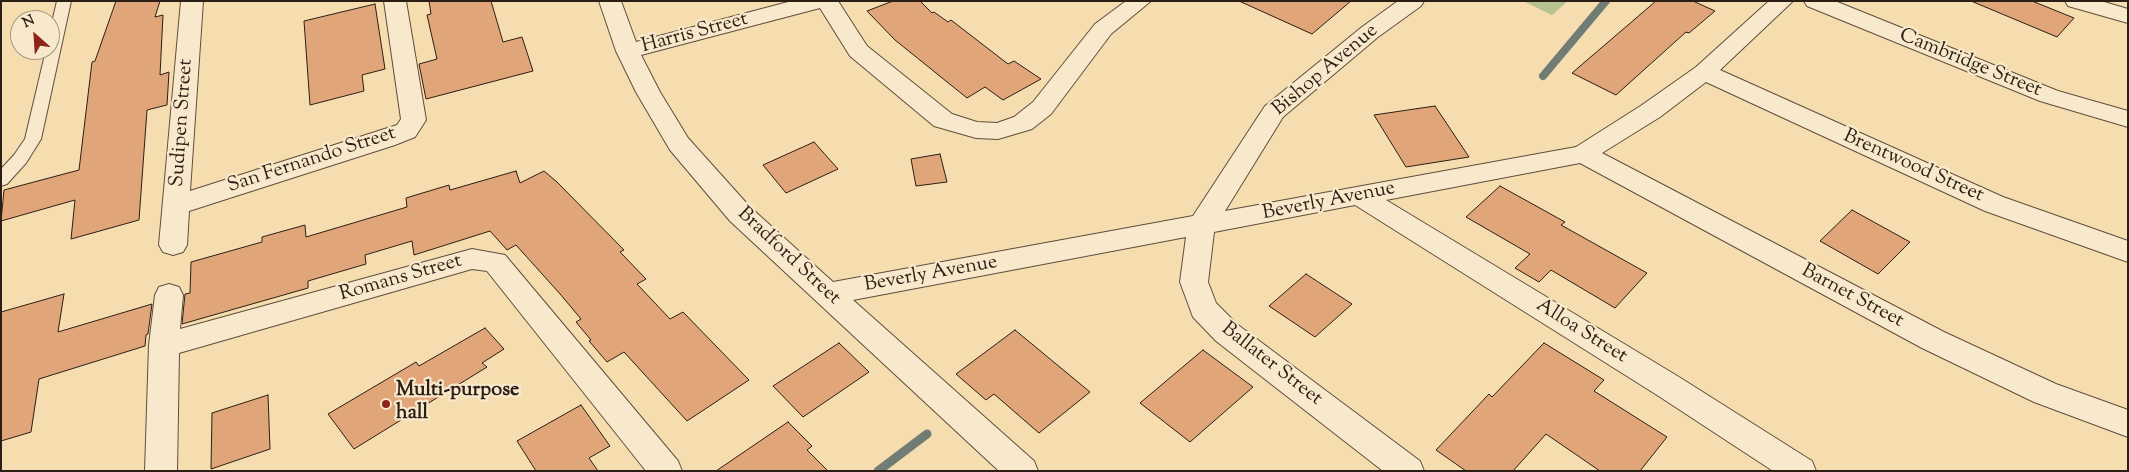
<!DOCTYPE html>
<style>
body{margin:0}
#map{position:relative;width:2129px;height:472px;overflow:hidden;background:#f6ddb0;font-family:"Sorts Mill Goudy",serif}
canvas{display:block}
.frame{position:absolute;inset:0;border:2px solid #2b1e15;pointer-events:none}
.north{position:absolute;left:10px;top:10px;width:50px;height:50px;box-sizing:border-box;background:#f9e9cc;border:1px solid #a79883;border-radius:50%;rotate:334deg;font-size:14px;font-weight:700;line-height:20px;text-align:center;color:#2b1e15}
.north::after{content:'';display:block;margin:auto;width:18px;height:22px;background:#8f2418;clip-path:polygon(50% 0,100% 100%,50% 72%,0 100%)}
</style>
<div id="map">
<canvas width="2129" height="472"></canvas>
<div class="frame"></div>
<div class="north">N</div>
</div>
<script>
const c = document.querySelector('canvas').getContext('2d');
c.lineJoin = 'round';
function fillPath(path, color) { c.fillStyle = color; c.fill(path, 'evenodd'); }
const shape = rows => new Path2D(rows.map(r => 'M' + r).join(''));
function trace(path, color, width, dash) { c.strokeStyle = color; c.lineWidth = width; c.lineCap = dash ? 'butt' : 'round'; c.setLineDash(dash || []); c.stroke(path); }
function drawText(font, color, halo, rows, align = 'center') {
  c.font = font + ' "Sorts Mill Goudy",serif'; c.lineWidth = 4.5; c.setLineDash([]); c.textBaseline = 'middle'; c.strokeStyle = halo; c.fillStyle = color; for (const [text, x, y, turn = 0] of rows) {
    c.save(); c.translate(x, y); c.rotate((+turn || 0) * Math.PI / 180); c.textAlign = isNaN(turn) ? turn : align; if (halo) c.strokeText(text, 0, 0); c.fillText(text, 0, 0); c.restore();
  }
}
const green = shape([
 [1523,1,1568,1,1552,15]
]);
const streamFar1 = shape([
 [1543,76,1606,1]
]);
const stream = shape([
 [878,471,927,434]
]);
const building = shape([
 [116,1,160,1,155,17,163,15,160,75,169,72,167,105,147,110,139,220,71,239,75,200,1,221,4,190,79,170,92,62,95,61,116,1],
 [429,1,491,1,503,42,522,37,533,71,426,99,419,64,437,59,427,15,431,14,429,1],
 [893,1,920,1,932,13,934,12,948,22,951,20,1008,64,1014,61,1041,79,1003,100,985,87,967,98,895,40,867,11,893,1],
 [1239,1,1351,1,1312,34,1239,1],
 [1656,1,1693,1,1715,11,1689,33,1686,32,1616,95,1572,73,1656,1],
 [1971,1,2032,1,2074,18,2057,37,1971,1],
 [375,4,385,69,362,75,364,91,310,105,304,21,375,4],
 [1435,106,1469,157,1406,167,1374,115,1435,106],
 [814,142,838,169,786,193,763,165,814,142],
 [940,154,947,182,916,186,911,159,940,154],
 [516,171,520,183,544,171,557,182,624,250,620,252,646,279,637,284,670,319,683,312,749,380,687,421,624,352,607,362,589,341,591,340,576,322,581,319,561,295,516,245,507,250,490,231,414,255,412,241,365,255,366,264,308,281,308,288,182,324,185,294,190,293,191,262,262,242,262,237,305,225,306,237,407,207,406,198,449,185,450,190,516,171],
 [1500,186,1565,222,1561,225,1647,273,1615,308,1551,270,1539,282,1515,268,1530,254,1466,217,1500,186],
 [1852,210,1910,242,1878,274,1820,241,1852,210],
 [1306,274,1352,304,1315,337,1269,306,1306,274],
 [64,294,58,332,152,304,148,334,146,335,145,346,39,379,31,432,1,441,1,312,64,294],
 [485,328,504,349,482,363,487,367,354,449,328,414,416,362,419,366,485,328],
 [1015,330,1090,392,1039,433,994,394,986,400,956,374,1015,330],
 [839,343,869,372,803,417,773,386,839,343],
 [1544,343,1604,380,1594,391,1667,437,1640,471,1600,471,1546,434,1513,471,1466,471,1436,450,1489,394,1492,397,1544,343],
 [1203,350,1253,387,1190,442,1140,403,1203,350],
 [268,395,270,449,211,469,212,413,268,395],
 [581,405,610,446,589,458,598,471,536,471,517,441,581,405],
 [788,422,812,446,807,450,828,471,716,471,788,422]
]);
const service = shape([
 [57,1,71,1,41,139,26,163,7,184,1,186,1,169,14,155,25,139,46,50,50,50,50,31,57,1]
]);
const minor = shape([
 [181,1,203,1,190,191,397,125,401,119,384,1,406,1,426,120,415,137,395,145,189,211,187,245,183,252,173,255,163,252,159,245,181,1],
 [599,1,621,1,636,42,792,1,838,1,867,46,952,114,977,122,997,123,1014,117,1033,102,1095,24,1126,1,1151,1,1111,34,1051,114,1032,129,998,139,976,138,934,126,850,56,820,8,641,55,660,92,688,138,750,207,833,282,1193,216,1265,106,1362,27,1398,1,1424,1,1421,6,1378,37,1283,117,1225,211,1576,147,1642,105,1696,67,1769,1,1793,1,1720,70,2003,197,2128,241,2128,262,1985,211,1706,82,1660,117,1602,153,1944,332,2056,384,2128,410,2128,437,2034,402,1922,348,1580,163,1386,200,1679,377,1812,461,1816,471,1773,471,1657,395,1355,205,1214,232,1208,282,1216,303,1238,325,1420,461,1424,471,1383,471,1216,341,1193,317,1180,282,1186,237,853,300,1034,461,1038,471,999,471,730,221,670,150,636,92,616,51,599,1],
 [1804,1,1835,1,2058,91,2128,111,2128,127,2040,101,1807,6,1804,1],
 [2065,1,2101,1,2128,9,2128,23,2068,6,2065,1],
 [472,249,505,255,678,461,682,471,646,471,487,271,472,269,179,353,177,471,145,471,149,345,155,295,159,287,169,284,179,287,183,295,180,329,472,249]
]);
const markers = [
 [386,404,5,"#8f2418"]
];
const streetNames = [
 ["Harris Street",695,34,-15],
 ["Cambridge Street",1970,64,22],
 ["Bishop Avenue",1326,71,-40],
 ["Sudipen Street",183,123,-86],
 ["San Fernando Street",312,161,-18],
 ["Brentwood Street",1913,167,24],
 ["Beverly Avenue",1329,202,-11],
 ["Bradford Street",788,257,43],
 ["Beverly Avenue",931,275,-10],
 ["Romans Street",401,279,-16],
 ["Barnet Street",1852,297,28],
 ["Alloa Street",1581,332,32],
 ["Ballater Street",1271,365,38]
];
const poiNames = [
 ["Multi-purpose",396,392],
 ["hall",396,415]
];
fillPath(green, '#b6c290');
trace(streamFar1, '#717c75', 8);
trace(stream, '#717c75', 9);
fillPath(building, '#e0a679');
trace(building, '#2b1e15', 1);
trace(service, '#5e4e3c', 2);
trace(minor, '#5e4e3c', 2);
fillPath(service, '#f9e9cc');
fillPath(minor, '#f9e9cc');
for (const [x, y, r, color] of markers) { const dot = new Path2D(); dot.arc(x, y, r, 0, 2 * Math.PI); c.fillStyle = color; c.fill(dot); trace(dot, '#f9e9cc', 2); }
drawText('20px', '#2b1e15', '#f9e9cc', streetNames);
drawText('bold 20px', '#2b1e15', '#f9e9cc', poiNames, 'left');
</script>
